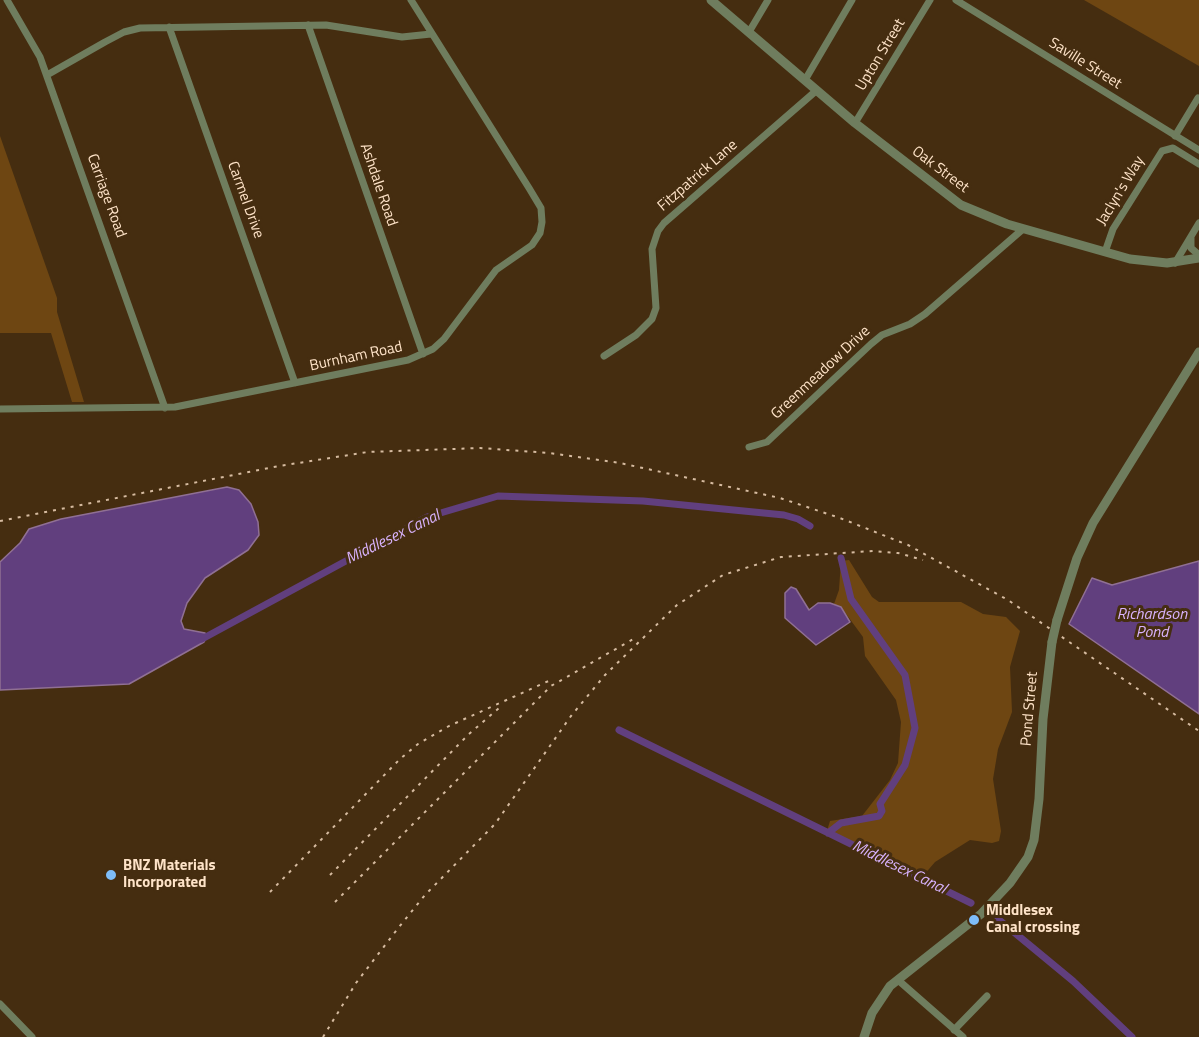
<!DOCTYPE html>
<style>
body{margin:0}
canvas{display:block;background:#452d10}
</style>
<canvas width="1199" height="1037"></canvas>
<script>
const c = document.querySelector('canvas').getContext('2d');
c.lineJoin = 'round';
function fillPath(path, color) { c.fillStyle = color; c.fill(path, 'evenodd'); }
const shape = rows => new Path2D(rows.map(r => 'M' + r).join(''));
function trace(path, color, width, dash) { c.strokeStyle = color; c.lineWidth = width; c.lineCap = dash ? 'butt' : 'round'; c.setLineDash(dash || []); c.stroke(path); }
function drawText(font, color, halo, rows, align = 'center') {
  c.font = font + ' "Titillium Web",sans-serif'; c.lineWidth = 6; c.setLineDash([]); c.textBaseline = 'middle'; c.strokeStyle = halo; c.fillStyle = color; for (const [text, x, y, turn = 0] of rows) {
    c.save(); c.translate(x, y); c.rotate((+turn || 0) * Math.PI / 180); c.textAlign = isNaN(turn) ? turn : align; if (halo) c.strokeText(text, 0, 0); c.fillText(text, 0, 0); c.restore();
  }
}
const green = shape([
 [1084,0,1199,0,1199,66],
 [0,136,57,298,57,312,84,402,72,402,51,333,0,333],
 [849,560,872,597,879,602,961,602,983,614,1006,617,1020,631,1010,667,1012,712,998,749,993,779,1001,831,999,841,992,843,970,840,935,862,923,876,912,877,902,873,826,834,830,821,862,816,890,780,898,763,901,722,896,700,865,656,863,637,841,607,834,604,839,590,841,561]
]);
const water = shape([
 [227,487,239,490,251,504,258,522,259,535,248,550,205,578,187,603,181,621,184,629,205,633,208,635,204,642,129,684,0,690,0,562,20,543,29,529,61,519,227,487],
 [1199,561,1199,714,1069,624,1092,578,1112,585,1199,561],
 [791,587,796,589,809,610,818,603,830,603,841,607,850,622,816,645,785,618,785,593,791,587]
]);
const canal = shape([
 [202,639,427,517,498,496,643,501,784,515,798,519,810,526],
 [619,730,971,903],
 [828,833,841,823,879,816,882,811,880,804,905,765,915,728,905,675,851,599,841,558],
 [998,919,1073,981,1132,1037]
]);
const minor = shape([
 [7,0,40,57,165,408],
 [956,0,1199,150],
 [308,25,423,354],
 [169,27,295,383],
 [749,32,768,0],
 [47,75,105,42,124,32,140,28,326,25,402,37,431,34],
 [805,80,852,0],
 [855,123,930,0],
 [1175,136,1198,98],
 [1191,238,1191,248,1199,255],
 [1105,252,1113,229,1162,151,1173,148,1199,164],
 [1175,263,1199,223],
 [604,356,636,335,652,319,656,308,652,249,658,231,664,223,817,90],
 [0,409,175,407,408,360,433,349,444,339,496,270,532,245,540,233,542,222,541,208,529,188,411,0],
 [749,447,767,442,871,344,882,335,910,324,925,314,1023,229],
 [898,980,963,1037],
 [0,1004,32,1037],
 [954,1030,987,996]
]);
const tertiary = shape([
 [711,0,855,123,961,205,1007,224,1130,259,1167,263,1199,258],
 [1057,620,1077,558,1093,523,1199,352],
 [864,1037,872,1013,890,986,981,914,1010,883,1028,857,1034,840,1039,799,1043,719,1052,642]
]);
const rail = shape([
 [0,521,279,466,368,452,480,448,549,453,620,463,780,498,840,518,908,545,1008,600,1199,731],
 [330,875,469,734,499,708],
 [270,892,400,759,418,744,449,726,553,679],
 [335,902,551,686,635,638],
 [323,1037,356,983,399,927,425,895,495,824,571,716,605,675,677,605,723,575,781,557,873,551,898,553,923,560]
]);
const tertiaryBridge = shape([
 [1052,642,1057,620]
]);
const markers = [
 [111,875,6,"#7ebdf9"],
 [974,920,6,"#7ebdf9"]
];
const streetNames = [
 ["Upton Street",881,55,-59],
 ["Saville Street",1085,64,32],
 ["Oak Street",940,170,37],
 ["Fitzpatrick Lane",698,176,-41],
 ["Ashdale Road",378,185,71],
 ["Jaclyn's Way",1121,191,-59],
 ["Carriage Road",106,196,70],
 ["Carmel Drive",245,200,70],
 ["Burnham Road",356,357,-12],
 ["Greenmeadow Drive",821,373,-43],
 ["Pond Street",1030,709,-85]
];
const poiNames = [
 ["BNZ Materials",123,866],
 ["Incorporated",123,883],
 ["Middlesex",986,911],
 ["Canal crossing",986,928]
];
const waterNames = [
 ["Middlesex Canal",393,538,-26],
 ["Richardson",1152,615],
 ["Pond",1152,633],
 ["Middlesex Canal",899,868,26]
];
fillPath(green, '#6e4612');
fillPath(water, '#613f7e');
trace(water, '#907094', 1.5);
trace(canal, '#613f7e', 7);
trace(minor, '#6f7d5e', 7);
trace(tertiary, '#6f7d5e', 9);
trace(rail, '#d6bba0', 2, [3, 6]);
trace(tertiaryBridge, '#6f7d5e', 9);
for (const [x, y, r, color] of markers) { const dot = new Path2D(); dot.arc(x, y, r, 0, 2 * Math.PI); c.fillStyle = color; c.fill(dot); trace(dot, '#452d10', 2); }
drawText('15px', '#fee3c8', '#452d10', streetNames);
drawText('bold 15px', '#fee3c8', '#452d10', poiNames, 'left');
drawText('italic 16px', '#d8b2fc', '#452d10', waterNames);
</script>
